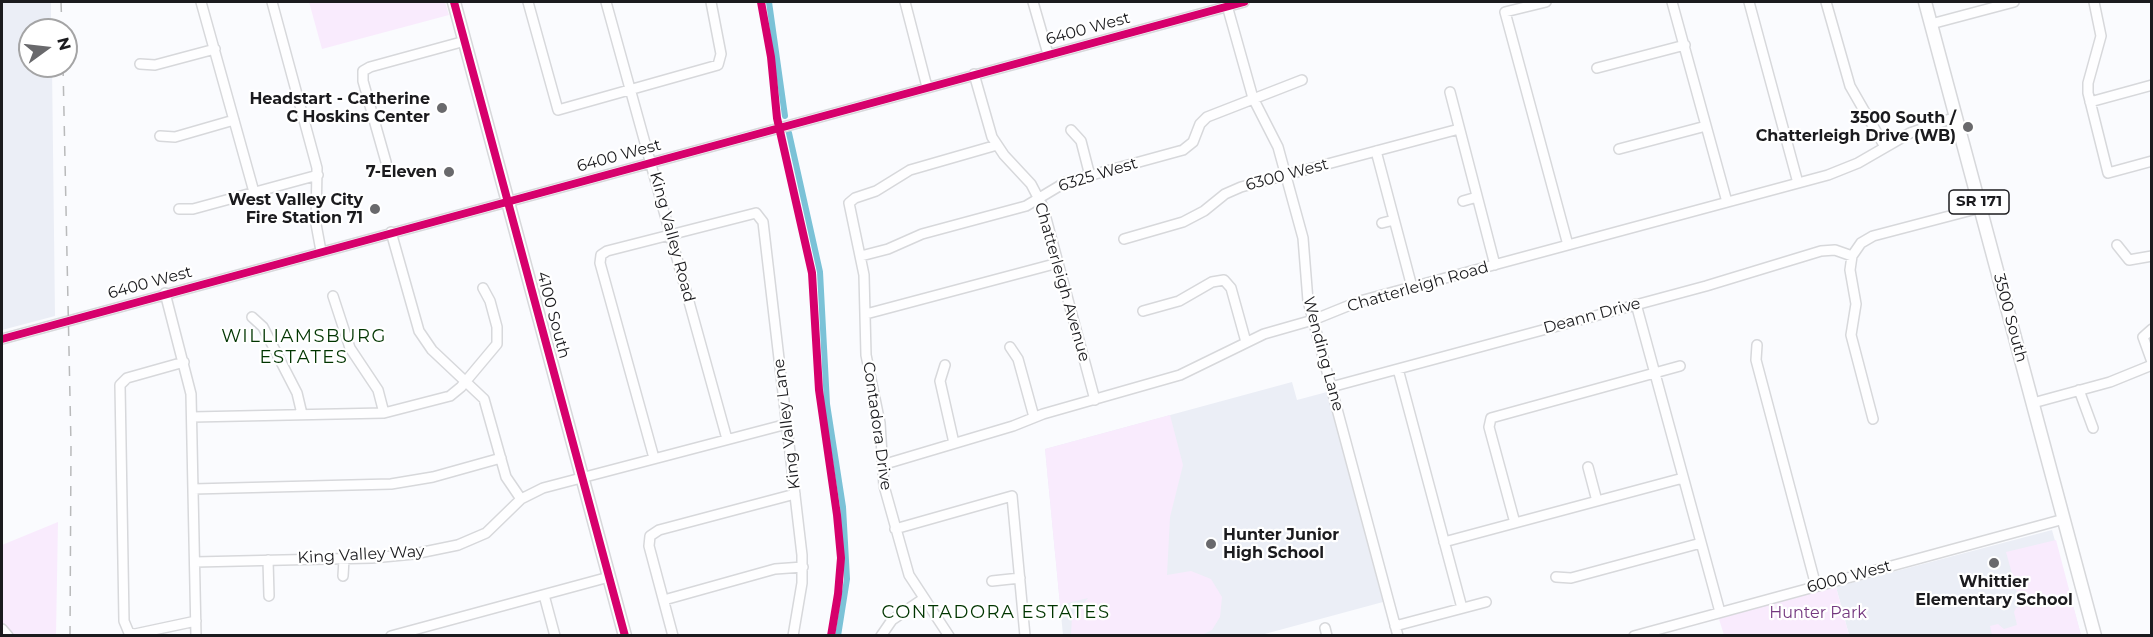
<!DOCTYPE html>
<style>
body{margin:0}
#map{position:relative;width:2153px;height:637px;overflow:hidden;background:#fafbfe;font-family:Montserrat,sans-serif}
canvas{display:block}
.frame{position:absolute;inset:0;border:3px solid #1b1b1e;pointer-events:none}
.north{position:absolute;left:18px;top:18px;width:60px;height:60px;box-sizing:border-box;background:#fff;border:2px solid #a4a4a5;border-radius:50%;rotate:75deg;font-size:16px;font-weight:700;line-height:24px;text-align:center;color:#1b1b1e}
.north::after{content:'';display:block;margin:auto;width:21px;height:27px;background:#69696c;clip-path:polygon(50% 0,100% 100%,50% 72%,0 100%)}
</style>
<div id="map">
<canvas width="2153" height="637"></canvas>
<div class="frame"></div>
<div class="north">N</div>
</div>
<script>
const c = document.querySelector('canvas').getContext('2d');
c.lineJoin = 'round';
function fillPath(path, color) { c.fillStyle = color; c.fill(path, 'evenodd'); }
const shape = rows => new Path2D(rows.map(r => 'M' + r).join(''));
function trace(path, color, width, dash) { c.strokeStyle = color; c.lineWidth = width; c.lineCap = dash ? 'butt' : 'round'; c.setLineDash(dash || []); c.stroke(path); }
function drawText(font, color, halo, rows, align = 'center') {
  c.font = font + ' Montserrat,sans-serif'; c.lineWidth = 4.5; c.setLineDash([]); c.textBaseline = 'middle'; c.strokeStyle = halo; c.fillStyle = color; for (const [text, x, y, turn = 0] of rows) {
    c.save(); c.translate(x, y); c.rotate((+turn || 0) * Math.PI / 180); c.textAlign = isNaN(turn) ? turn : align; if (halo) c.strokeText(text, 0, 0); c.fillText(text, 0, 0); c.restore();
  }
}
const built = shape([
 [2,2,51,2,51,30,30,30,30,66,52,66,55,316,2,330],
 [1292,382,1297,400,1327,392,1383,602,1261,635,1063,635,1045,449],
 [2052,530,2081,635,1849,635,1836,587]
]);
const green = shape([
 [309,2,445,2,449,15,322,49],
 [1170,415,1183,465,1170,517,1167,575,1191,571,1211,579,1222,597,1220,617,1212,630,1202,635,1071,635,1072,616,1088,598,1060,605,1045,449],
 [58,522,56,635,13,635,2,623,2,545],
 [2056,540,2081,635,1992,635,1990,626,1998,624,2004,629,2017,625,2014,612,2016,608,2028,604,2027,600,2019,599,2006,552],
 [1836,587,1849,635,1724,635,1718,616]
]);
const canal = shape([
 [769,2,785,116],
 [789,133,820,272,827,404,843,507,847,579,838,636]
]);
const minor = shape([
 [201,2,254,192],
 [272,2,317,168,316,224,321,251],
 [528,2,558,110,718,65,721,54,711,2],
 [606,2,727,439],
 [905,2,927,87],
 [1033,2,1048,54],
 [1226,2,1253,98,1278,147,1303,238,1308,301,1398,636],
 [1546,2,1505,12,1568,245],
 [1672,2,1727,202],
 [1749,2,1798,183],
 [1826,2,1850,86,1885,147],
 [2094,2,2101,36,2088,83,2088,93,2108,173,2152,161],
 [1931,24,2014,2],
 [140,64,155,65,215,49],
 [1597,68,1685,45],
 [974,74,992,137,1004,155,1031,184,1043,207,1095,400],
 [1450,92,1495,265],
 [2090,102,2152,85],
 [1071,130,1081,141,1090,176],
 [160,136,175,137,234,120],
 [1619,149,1706,126],
 [1376,151,1412,287],
 [386,162,363,81,363,71,370,67,465,41],
 [1463,201,1477,197],
 [179,209,193,209,318,175],
 [1382,223,1394,220],
 [391,232,419,331,432,350,484,399,506,477,521,499],
 [1124,239,1183,222,1204,211,1225,194,1241,187,1459,129],
 [2117,245,2129,260,2152,256],
 [861,256,888,249,922,234,1026,206,1066,182,1183,150,1193,142,1200,124,1207,117,1302,80],
 [165,293,191,394,196,636],
 [333,296,350,348,378,390,384,413],
 [1636,304,1720,612],
 [1143,311,1179,301,1212,282,1224,280,1231,288,1246,342],
 [866,314,1058,263],
 [252,317,263,327,297,393,302,414],
 [2152,329,2143,337,2152,362],
 [2,339,1244,2],
 [1757,345,1756,360,1816,586],
 [1010,347,1018,359,1034,417],
 [184,362,127,378,120,385,124,621,129,633,135,634,196,621],
 [945,365,940,381,954,443],
 [1398,369,1462,608],
 [1331,387,1706,286,1821,251,1835,250,1852,256],
 [2079,390,2093,428],
 [2033,403,2110,382,2152,365],
 [192,417,384,413,450,396,461,387,497,344,497,327,490,301,483,288],
 [1873,419,1851,335,1856,304,1850,270,1852,256,1861,243,1873,236,1980,208],
 [654,458,600,263,601,255,607,251,756,213,763,222,802,555,802,583,793,636],
 [882,465,1013,426,1043,414,1180,375,1264,334,1313,320,1360,301,1828,175,1858,163,1910,133,1956,117],
 [1588,467,1597,501],
 [193,489,391,484,433,477,501,458],
 [1515,523,1489,427,1491,418,1680,366],
 [895,529,1012,496,1025,636],
 [1444,542,1683,478],
 [268,560,269,596],
 [195,562,372,558,414,554,458,545,486,533,521,499,543,488,787,424],
 [343,576,344,559],
 [1556,577,1571,578,1701,543],
 [992,581,1020,578],
 [544,595,555,636],
 [664,600,775,569,803,567],
 [1395,626,1486,602],
 [1325,628,1327,636],
 [2,629,8,636],
 [391,636,609,577],
 [673,636,649,546,650,536,659,530,795,494],
 [881,636,892,620,923,599],
 [949,636,909,575,884,486,880,423,866,355,864,275,849,203,855,198,876,191,910,170,997,145],
 [1634,636,2064,519]
]);
const major = shape([
 [454,2,625,636],
 [1925,2,2095,636]
]);
const rail = shape([
 [61,2,62,30],
 [63,66,71,445,70,636]
]);
const cycleway = shape([
 [454,2,625,636],
 [761,2,771,57,777,118,812,273,819,390,837,515,841,558,838,594,831,636],
 [2,339,1244,2]
]);
const markers = [
 [442,108,6,"#69696c"],
 [1968,127,6,"#69696c"],
 [449,172,6,"#69696c"],
 [375,209,6,"#69696c"],
 [1211,544,6,"#69696c"],
 [1994,563,6,"#69696c"]
];
const shields = [
 [1979,202,60]
];
const shieldNames = [
 ["SR 171",1979,202]
];
const streetNames = [
 ["6400 West",1088,29,-15],
 ["6400 West",619,156,-15],
 ["6325 West",1098,175,-17],
 ["6300 West",1287,175,-15],
 ["King Valley Road",672,237,75],
 ["Chatterleigh Avenue",1062,282,74],
 ["6400 West",150,283,-15],
 ["Chatterleigh Road",1418,287,-16],
 ["4100 South",553,315,75],
 ["Deann Drive",1592,316,-15],
 ["3500 South",2010,318,75],
 ["Wending Lane",1323,354,75],
 ["King Valley Lane",787,424,-97],
 ["Contadora Drive",877,426,82],
 ["King Valley Way",361,555,-3],
 ["6000 West",1849,577,-15]
];
const poiNames = [
 ["Headstart - Catherine",430,99],
 ["C Hoskins Center",430,117],
 ["3500 South /",1956,118],
 ["Chatterleigh Drive (WB)",1956,136],
 ["7-Eleven",437,172],
 ["West Valley City",363,200],
 ["Fire Station 71",363,218],
 ["Hunter Junior",1223,535,"left"],
 ["High School",1223,553,"left"],
 ["Whittier",1994,582,"center"],
 ["Elementary School",1994,600,"center"]
];
const parkNames = [
 ["Hunter Park",1818,613]
];
const neighbourhoodNames = [
 ["WILLIAMSBURG",304,337],
 ["ESTATES",304,358],
 ["CONTADORA ESTATES",996,613]
];
fillPath(built, '#ebeef6');
fillPath(green, '#f9ebfd');
trace(canal, '#7bc2d7', 6);
trace(minor, '#d7d8db', 12);
trace(major, '#d7d8db', 15);
trace(minor, '#fefeff', 9);
trace(major, '#fefeff', 12);
trace(rail, '#b9babb', 1.5, [10, 10]);
trace(cycleway, '#d6006c', 8);
for (const [x, y, r, color] of markers) { const dot = new Path2D(); dot.arc(x, y, r, 0, 2 * Math.PI); c.fillStyle = color; c.fill(dot); trace(dot, '#fff', 2); }
for (const [x, y, w] of shields) { const box = new Path2D(); box.roundRect(x - w / 2, y - 12, w, 24, 4.5); c.fillStyle = '#fff'; c.fill(box); trace(box, '#1b1b1e', 1.5); }
drawText('bold 15px', '#1b1b1e', null, shieldNames);
drawText('16px', '#1b1b1e', '#fff', streetNames);
drawText('bold 16px', '#1b1b1e', '#fff', poiNames, 'right');
drawText('16px', '#74377f', '#fff', parkNames);
c.letterSpacing = '1.5px';
drawText('18px', '#003500', '#fff', neighbourhoodNames);
c.letterSpacing = '0px';
</script>
